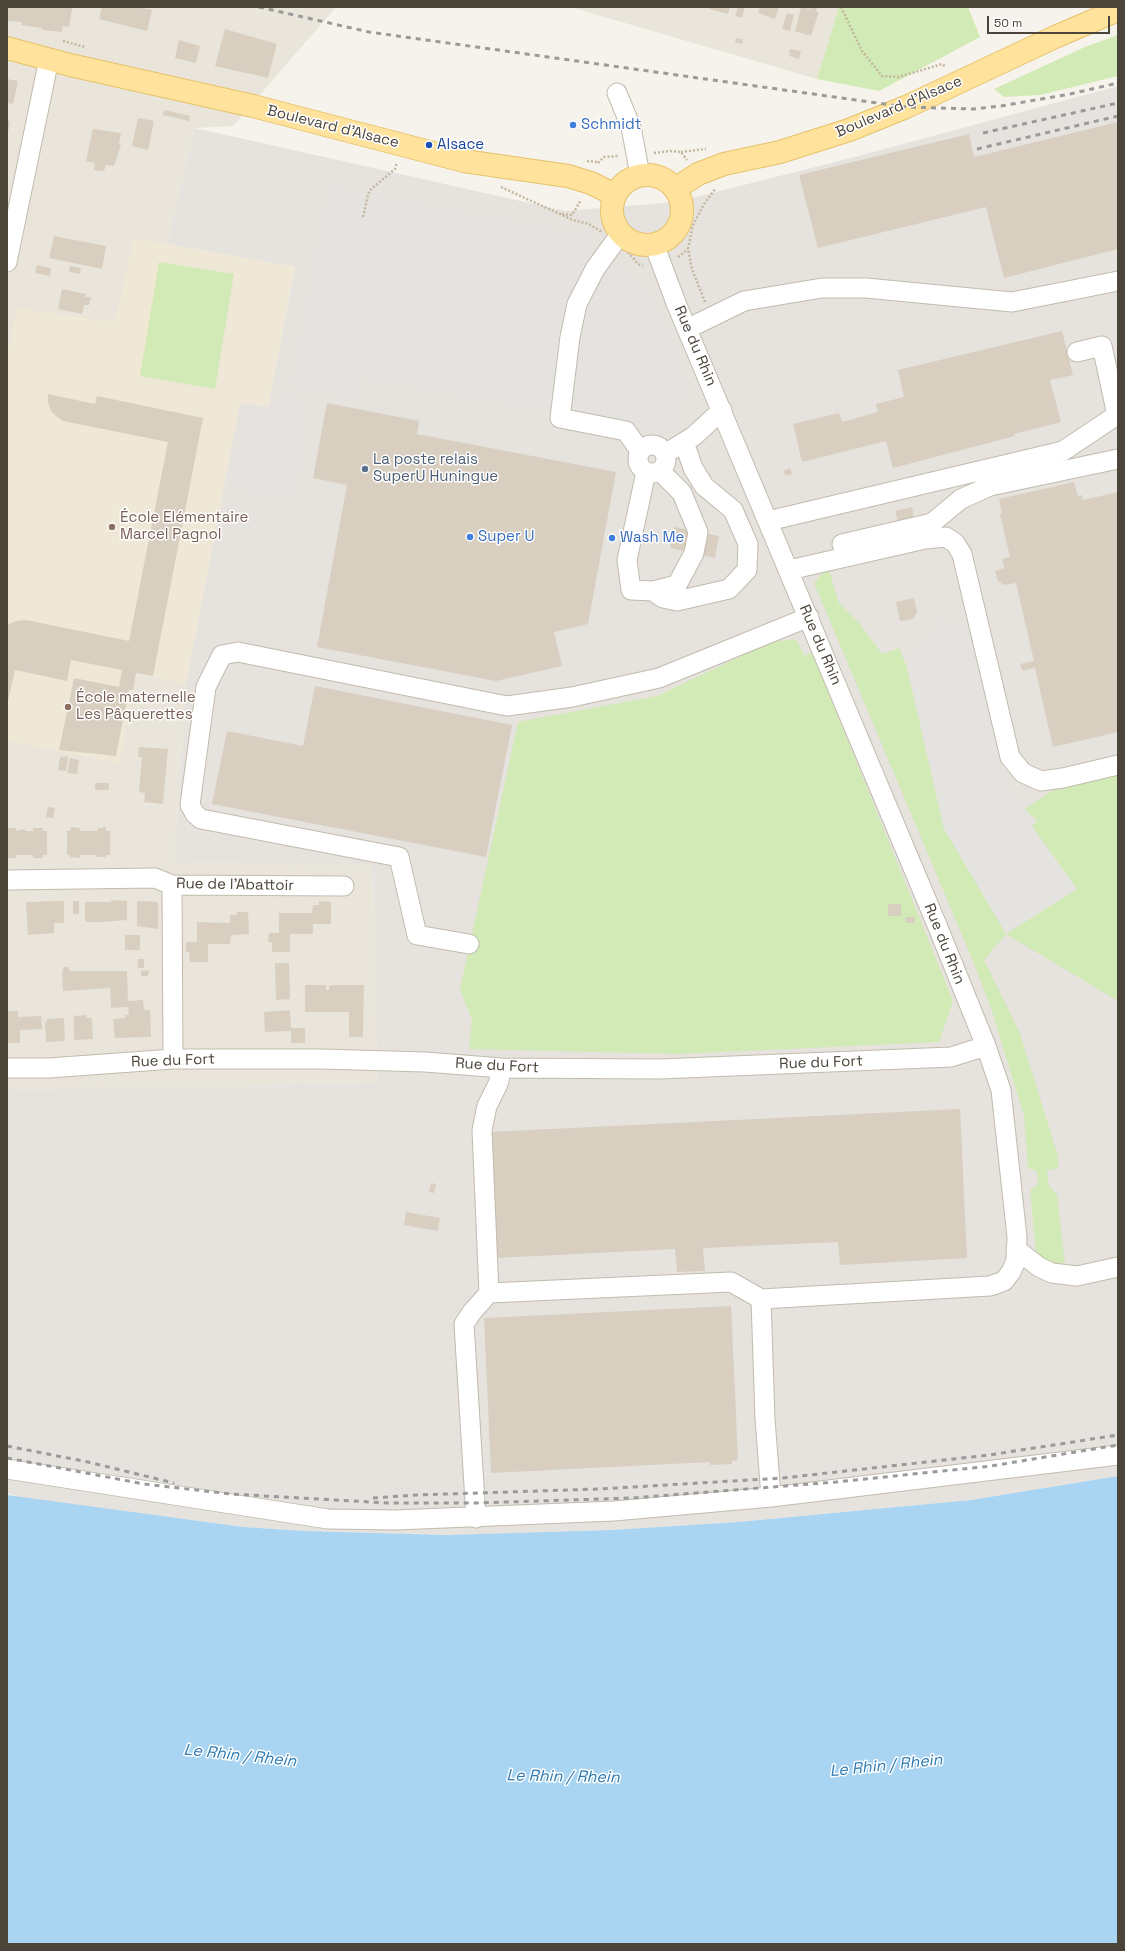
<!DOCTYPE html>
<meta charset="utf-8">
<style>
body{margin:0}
#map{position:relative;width:1125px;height:1951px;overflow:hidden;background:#f6f3ec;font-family:"Space Grotesk",sans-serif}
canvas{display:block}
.frame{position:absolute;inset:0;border:8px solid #4b4439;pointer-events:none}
.scale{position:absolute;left:987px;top:16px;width:123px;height:18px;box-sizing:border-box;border:2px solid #4b4439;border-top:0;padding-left:5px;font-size:12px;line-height:14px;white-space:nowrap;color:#4b4439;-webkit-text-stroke:3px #fff;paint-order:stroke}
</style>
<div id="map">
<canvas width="1125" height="1951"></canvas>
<div class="frame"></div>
<div class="scale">50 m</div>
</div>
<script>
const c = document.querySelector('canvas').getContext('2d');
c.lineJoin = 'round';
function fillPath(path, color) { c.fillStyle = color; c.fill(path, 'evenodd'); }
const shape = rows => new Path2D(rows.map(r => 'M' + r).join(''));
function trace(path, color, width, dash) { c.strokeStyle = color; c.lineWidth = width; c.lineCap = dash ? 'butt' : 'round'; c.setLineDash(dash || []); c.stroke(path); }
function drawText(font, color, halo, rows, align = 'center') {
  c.font = font + ' "Space Grotesk",sans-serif'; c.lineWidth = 3; c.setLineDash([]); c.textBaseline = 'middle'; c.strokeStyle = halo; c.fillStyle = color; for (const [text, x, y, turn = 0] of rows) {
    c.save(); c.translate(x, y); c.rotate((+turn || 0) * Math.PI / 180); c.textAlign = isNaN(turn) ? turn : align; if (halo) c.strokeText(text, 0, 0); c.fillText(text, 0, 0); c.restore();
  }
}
const residential = shape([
 [7,7,336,7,233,126,195,128,167,244,295,267,240,403,186,684,174,863,373,865,377,1084,7,1089],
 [570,7,839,7,817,79]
]);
const industrial = shape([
 [1118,86,1118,1476,971,1500,738,1522,612,1530,446,1535,304,1531,243,1527,23,1498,7,1493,7,1089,377,1084,373,865,174,863,186,684,240,403,268,406,295,267,167,244,195,128,565,211,676,202,851,158]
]);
const education = shape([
 [134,238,295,267,268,406,240,403,186,684,136,673,120,763,7,741,7,357,17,308,115,322]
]);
const green = shape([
 [839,7,968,7,980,37,879,91,817,79],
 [1118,35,1118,76,1040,95,1004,97,994,89,1085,47],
 [159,262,234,274,215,389,140,376],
 [828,567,839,603,860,624,882,654,899,648,907,667,944,829,1032,825,1037,821,1025,809,1058,787,1118,772,1118,1001,1006,934,984,960,1019,1031,1058,1156,1058,1168,1047,1170,1049,1186,1057,1195,1065,1265,1046,1264,1036,1253,1030,1190,1038,1185,1037,1171,1028,1168,1024,1116,992,1011,973,961,814,583],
 [795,639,805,656,812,652,953,1001,939,1042,679,1054,469,1049,472,1020,460,989,518,722,657,696,771,642]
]);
const parking = shape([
 [332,190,585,239,645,296,665,329,675,359,674,376,684,379,675,431,359,374,354,395,295,383],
 [1118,308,1118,334,1112,309],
 [283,398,302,403,302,418,294,490,288,495,230,484,247,410,277,412],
 [942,622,954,629,970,631,1010,805,1025,809,1037,821,1032,826,1077,889,1006,934,944,829,907,667,924,650]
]);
const water = shape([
 [1118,1476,1118,1944,7,1944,7,1495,243,1527,304,1531,446,1535,612,1530,738,1522,971,1500]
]);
const building = shape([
 [7,7,72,7,72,9,69,27,63,26,62,32,42,30,42,28,21,25,22,22,7,21],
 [102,7,137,7,152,10,147,31,99,19],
 [710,7,730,7,728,14,709,9],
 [738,7,745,7,742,18,735,16],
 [760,7,779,7,775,19,758,13],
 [801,7,810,9,811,7,817,7,816,11,819,12,811,36,795,31],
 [787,13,794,15,790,31,782,29],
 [225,29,277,44,268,78,215,66],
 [736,38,743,39,742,44,735,42],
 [179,40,200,46,196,63,175,58],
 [790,49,801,51,799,59,789,56],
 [7,79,18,81,13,104,7,103],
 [164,110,190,116,189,121,163,115],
 [138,118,154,121,148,150,132,146],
 [7,120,10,121,8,133,7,133],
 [1118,122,1118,249,1004,278,986,207,818,248,799,175,969,134,974,157],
 [93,129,121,133,119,144,121,145,114,166,106,165,104,171,94,170,95,163,86,161],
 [54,236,106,246,102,269,49,258],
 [37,265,51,268,50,276,35,273],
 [70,266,81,268,80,274,69,272],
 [62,289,86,294,85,297,91,297,89,305,84,305,82,314,58,309],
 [1062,331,1073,375,1050,380,1061,422,1014,434,1015,436,893,468,886,441,802,462,793,424,839,413,842,422,878,412,876,404,904,397,898,370],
 [48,394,95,404,97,396,203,418,153,676,136,673,133,690,129,690,116,756,59,750,74,678,119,687,122,670,71,660,67,681,15,670,7,705,7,625,16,621,26,620,129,641,168,442,63,421,57,417,51,411,48,403],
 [327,403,419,421,417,434,616,472,588,624,554,632,562,666,496,681,317,647,347,485,313,478],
 [790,468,792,474,786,476,783,471],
 [1074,482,1078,496,1082,495,1083,500,1118,492,1118,732,1053,747,1035,668,1022,671,1020,664,1034,661,1016,583,1004,585,998,581,995,571,1004,568,1002,559,1010,557,1000,514,1002,513,999,499],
 [912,507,914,518,898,522,895,511],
 [674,527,719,536,715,558,670,548],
 [914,598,917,612,913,619,900,621,896,602],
 [315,686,512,725,486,857,212,804,227,731,303,746],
 [139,747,168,749,163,804,144,802,145,793,139,792,142,757,138,757],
 [68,756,66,771,58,770,60,757],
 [70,758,79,760,77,774,67,773],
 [95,783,109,783,109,790,95,790],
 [48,807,55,808,53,818,46,817],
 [71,827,80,828,80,831,97,831,98,828,106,827,106,831,110,831,110,855,106,855,106,857,97,857,97,855,80,855,80,858,70,857,70,855,67,855,67,831,70,831],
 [7,828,16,828,16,831,25,829,25,831,33,831,33,828,43,828,43,831,47,831,47,855,43,855,43,858,33,858,33,855,16,855,16,858,7,858],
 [111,900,127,901,127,920,103,922,87,922,85,920,85,902,111,902],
 [64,901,64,921,63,923,54,923,54,933,28,935,26,902],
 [73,901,79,901,79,914,73,914],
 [137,901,158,902,158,929,137,926],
 [319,901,331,902,331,924,313,924,313,934,290,934,290,952,272,952,272,942,268,942,269,933,279,933,279,913,312,913,313,905,319,905],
 [888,904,901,904,901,916,888,916],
 [237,912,248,912,249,934,231,935,230,944,208,944,208,962,190,962,189,952,186,952,186,942,197,942,197,922,230,923,230,915,237,915],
 [905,917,915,917,915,923,906,923],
 [125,935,140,935,140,950,125,950],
 [138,959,144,959,144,968,138,968],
 [275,963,289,963,290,999,276,1000],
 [63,967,69,967,69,971,127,971,128,1001,143,1000,144,1010,150,1010,151,1037,115,1038,113,1019,125,1018,125,1015,129,1015,128,1007,111,1008,110,988,63,991,62,971,63,971],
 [149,970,148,976,141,976,141,971],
 [305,985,326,985,326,990,329,990,329,986,335,985,364,985,363,1037,349,1037,349,1012,305,1012],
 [290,1010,291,1028,305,1028,305,1043,291,1043,291,1031,265,1032,264,1012],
 [7,1011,18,1011,18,1017,41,1016,42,1029,20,1030,20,1043,7,1043],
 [86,1015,87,1018,92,1018,93,1039,74,1040,74,1016],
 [64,1018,65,1041,46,1042,45,1022,47,1022,47,1019],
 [960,1109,967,1258,840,1265,838,1242,703,1248,705,1271,677,1272,675,1249,496,1258,490,1132],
 [431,1183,436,1184,434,1193,429,1192],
 [406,1212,440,1218,438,1231,404,1225],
 [731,1306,738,1460,732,1461,732,1464,710,1465,710,1462,491,1473,484,1318]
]);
const path = shape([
 [841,7,862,51,882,76,899,77,942,64,946,67],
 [63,41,85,47],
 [681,152,706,149],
 [654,153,670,151,681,152,687,160],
 [587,161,598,162],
 [598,163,604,157,619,156],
 [501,187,573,220,589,224,602,232],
 [562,214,572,215,581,200],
 [363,217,369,191,395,169,397,162],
 [628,252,638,264,643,266],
 [678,257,688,249],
 [705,302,692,269,688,249,693,225,704,204,715,189]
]);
const minor = shape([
 [617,93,631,127,640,175],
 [621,233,595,269,577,304,570,337,560,418,626,431,640,451],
 [7,262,49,59],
 [687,329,744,301,822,288,866,288,1012,302,1118,281],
 '638 459a14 14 0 1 1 28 0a14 14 0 1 1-28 0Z',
 [673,449,694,436,722,410],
 [646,472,627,560,631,590,653,591,677,585,694,553,698,532,682,493,660,471],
 [768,521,1063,451,1117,415,1102,346,1077,352],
 [842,544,932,523,961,499,990,486,1118,459],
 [789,570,925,539,946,537,955,543,962,554,1010,757,1023,773,1041,781,1063,778,1118,765],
 [653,591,663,598,677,601,729,589,747,570,748,544,733,510,704,486,693,468,684,442],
 [7,880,155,878,172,885,344,886],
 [172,885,173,1059],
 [469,944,417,935,399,857,201,819,195,814,190,805,206,687,222,655,238,652,507,706,572,697,659,678,809,617],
 [7,1068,49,1068,173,1059,322,1059,425,1062,502,1068,660,1069,951,1057,986,1046],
 [1016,1249,1039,1267,1052,1273,1077,1276,1118,1267],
 [489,1293,731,1282,761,1299,990,1286,1004,1281,1011,1272,1016,1261,1017,1237,1001,1090,986,1046,937,925,676,303,654,244],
 [761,1299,765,1419,771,1497],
 [7,1469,328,1519,396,1520,614,1511,771,1497,1118,1455],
 [476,1518,464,1324,472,1312,489,1293,482,1130,487,1106,498,1084,502,1068]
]);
const major = shape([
 [7,48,70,65,253,106,464,161,568,176,591,183,615,195],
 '612 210a35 35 0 1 1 70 0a35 35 0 1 1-70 0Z',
 [675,189,698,174,724,164,780,152,849,130,906,107,1055,37,1118,10]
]);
const rail = shape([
 [259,7,369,32,906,107,973,109,1001,106,1070,94,1118,83],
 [983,133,1118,103],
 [977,149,1118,116],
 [7,1446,88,1462,174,1483],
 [7,1458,144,1484,231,1494,388,1503,476,1503,632,1498,836,1482,991,1466,1118,1445],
 [373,1498,416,1495,599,1489,783,1478,989,1455,1118,1435]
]);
const markers = [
 [573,125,4,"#3f7fe0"],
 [429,145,4,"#1a4fb4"],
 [365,469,4,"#5c6f8a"],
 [112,527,4,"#8d6e63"],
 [470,537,4,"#3f7fe0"],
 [612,538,4,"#3f7fe0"],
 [68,707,4,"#8d6e63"]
];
const streetNames = [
 ["Boulevard d'Alsace",899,107,-23],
 ["Boulevard d'Alsace",333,127,14],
 ["Rue du Rhin",695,346,67],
 ["Rue du Rhin",820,645,67],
 ["Rue de l'Abattoir",235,885,1],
 ["Rue du Rhin",944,944,68],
 ["Rue du Fort",173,1061,-2],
 ["Rue du Fort",821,1063,-2],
 ["Rue du Fort",497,1066,3]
];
const shopNames = [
 ["Schmidt",581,125],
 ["Super U",478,537],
 ["Wash Me",620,538]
];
const transitNames = [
 ["Alsace",437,145]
];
const serviceNames = [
 ["La poste relais",373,460],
 ["SuperU Huningue",373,477]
];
const educationNames = [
 ["École Elémentaire",120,518],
 ["Marcel Pagnol",120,535],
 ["École maternelle",76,698],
 ["Les Pâquerettes",76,715]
];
const waterNames = [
 ["Le Rhin / Rhein",240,1756,6],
 ["Le Rhin / Rhein",886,1766,-6],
 ["Le Rhin / Rhein",563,1777,1]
];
fillPath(residential, '#eae5da');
fillPath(industrial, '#e6e2dd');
fillPath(education, '#efe8d6');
fillPath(green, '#d2eab5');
fillPath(parking, '#e5e3e0');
fillPath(water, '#a9d4f2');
fillPath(building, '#d8cfc1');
trace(minor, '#c2bbae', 21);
trace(major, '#e6c16a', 24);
trace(path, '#c4b79f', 2.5, [2, 2]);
trace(minor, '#fff', 19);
trace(major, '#ffe39c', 22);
trace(rail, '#9a9a9a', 3, [5, 5]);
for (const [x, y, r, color] of markers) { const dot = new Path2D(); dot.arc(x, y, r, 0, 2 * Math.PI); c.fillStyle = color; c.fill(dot); trace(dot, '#fff', 1.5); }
drawText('15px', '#4b4439', '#fff', streetNames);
drawText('15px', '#366cbe', '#fff', shopNames, 'left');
drawText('15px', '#164399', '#fff', transitNames, 'left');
drawText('15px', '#4e5e75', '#fff', serviceNames, 'left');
drawText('15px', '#785e54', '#fff', educationNames, 'left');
drawText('italic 16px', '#2e7ab2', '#fff', waterNames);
</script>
